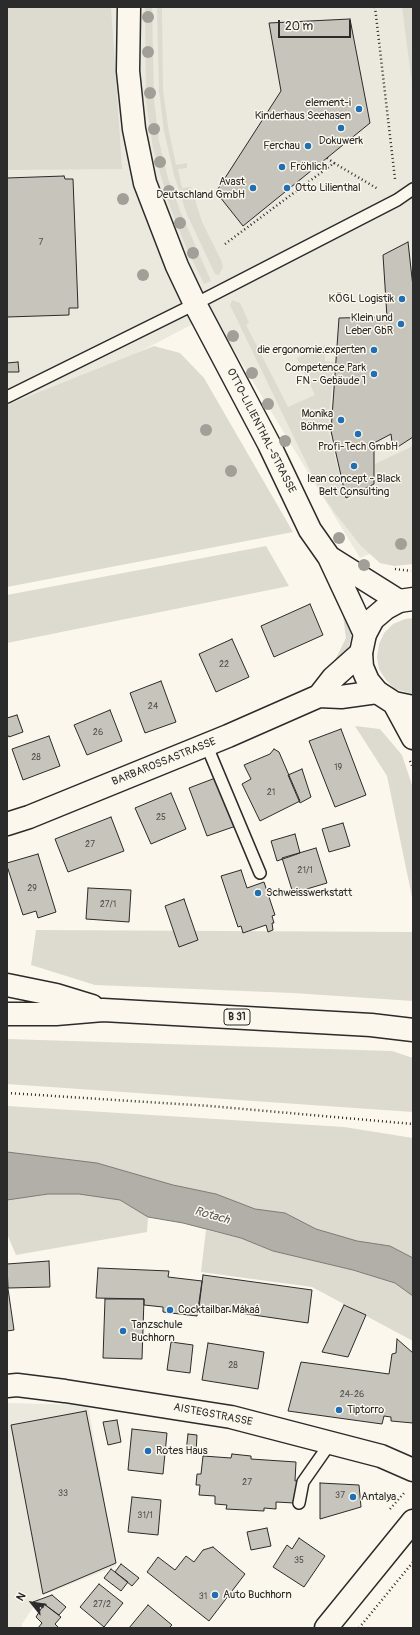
<!DOCTYPE html>
<meta charset="utf-8">
<style>
body{margin:0}
#map{position:relative;width:420px;height:1635px;overflow:hidden;background:#fbf7ec;font-family:Pangolin,sans-serif}
canvas{display:block}
.frame{position:absolute;inset:0;border:8px solid #2b2b2b;pointer-events:none}
.north{position:absolute;left:12px;top:1583px;width:40px;height:40px;-webkit-text-stroke:3px #fbf7ec;paint-order:stroke;rotate:300deg;font-size:11px;font-weight:700;line-height:16px;text-align:center;color:#2b2b2b}
.north::after{content:'';display:block;margin:auto;width:14px;height:18px;background:#2b2b2b;clip-path:polygon(50% 0,100% 100%,50% 72%,0 100%)}
.scale{position:absolute;left:278px;top:20px;width:73px;height:18px;box-sizing:border-box;border:2px solid #2b2b2b;border-top:0;padding-left:5px;font-size:12px;line-height:14px;white-space:nowrap;color:#2b2b2b;-webkit-text-stroke:3px #fbf7ec;paint-order:stroke}
</style>
<div id="map">
<canvas width="420" height="1635"></canvas>
<div class="frame"></div>
<div class="north">N</div>
<div class="scale">20 m</div>
</div>
<script>
const c = document.querySelector('canvas').getContext('2d');
c.lineJoin = 'round';
function fillPath(path, color) { c.fillStyle = color; c.fill(path, 'evenodd'); }
const shape = rows => new Path2D(rows.map(r => 'M' + r).join(''));
function trace(path, color, width, dash) { c.strokeStyle = color; c.lineWidth = width; c.lineCap = dash ? 'butt' : 'round'; c.setLineDash(dash || []); c.stroke(path); }
function drawText(font, color, halo, rows, align = 'center') {
  c.font = font + ' Pangolin,sans-serif'; c.lineWidth = 3; c.setLineDash([]); c.textBaseline = 'middle'; c.strokeStyle = halo; c.fillStyle = color; for (const [text, x, y, turn = 0] of rows) {
    c.save(); c.translate(x, y); c.rotate((+turn || 0) * Math.PI / 180); c.textAlign = isNaN(turn) ? turn : align; if (halo) c.strokeText(text, 0, 0); c.fillText(text, 0, 0); c.restore();
  }
}
const built = shape([
 [7,7,413,7,413,525,408,538,360,558,212,314,7,421],
 [7,1403,88,1405,116,1566,41,1596,22,1624,22,1628,7,1628]
]);
const green = shape([
 [7,7,111,7,122,169,7,170],
 [145,7,152,7,154,100,159,141,168,178,181,213,211,281,204,284,186,247,169,204,153,148,146,102],
 [157,7,162,7,163,89,168,127,176,165,187,163,187,168,178,169,182,188,191,187,202,222,221,260,223,267,219,275,215,274,186,212,174,175,164,131,159,91],
 [402,7,413,7,413,91],
 [232,300,240,303,249,323,246,325,288,407,315,395,297,358,325,345,325,361,334,362,328,429,346,501,376,485,375,464,413,446,413,564,394,566,380,563,361,546,335,513,320,491,230,305],
 [154,346,180,353,204,378,293,532,7,587,7,405],
 [266,546,289,586,7,643,7,595],
 [347,611,352,632,349,646,342,660,335,667,334,662,346,638,343,616],
 [413,618,413,694,395,689,386,680,379,669,377,657,379,644,384,633,393,624,405,619],
 [355,726,380,729,402,755,413,788,413,902,387,776],
 [36,930,413,932,413,1001,293,993,95,985,31,965],
 [7,1039,392,1051,413,1058,413,1112,7,1084],
 [7,1106,344,1127,413,1138,413,1258,390,1246,357,1241,316,1229,285,1213,255,1209,216,1194,173,1185,97,1163,7,1152],
 [48,1194,79,1194,120,1200,148,1217,147,1232,16,1255,7,1234,7,1200],
 [206,1230,241,1238,273,1251,353,1270,395,1283,413,1296,413,1341,312,1287,201,1272]
]);
const water = shape([
 [7,1152,97,1163,173,1185,216,1194,255,1209,285,1213,316,1229,357,1241,390,1246,413,1258,413,1296,395,1283,353,1270,273,1251,241,1238,183,1223,148,1217,120,1200,79,1194,48,1194,7,1200,7,1152]
]);
const building = shape([
 [350,19,370,123,243,226,216,192,281,91,269,23,350,19],
 [64,176,65,179,73,179,78,308,69,308,69,315,7,317,7,178,64,176],
 [408,242,413,287,413,437,393,450,391,434,374,443,374,484,346,498,331,431,339,318,387,317,383,255,408,242],
 [18,362,19,372,7,372,7,363,18,362],
 [310,604,323,635,274,657,261,626,310,604],
 [232,639,249,677,216,692,199,654,232,639],
 [161,681,176,722,145,733,130,693,161,681],
 [110,710,122,741,87,755,74,725,110,710],
 [17,715,23,732,9,737,7,734,7,718,17,715],
 [341,729,366,795,335,807,309,741,341,729],
 [49,736,60,766,23,780,12,749,49,736],
 [274,749,279,752,300,801,260,821,242,784,251,779,244,765,270,754,274,749],
 [302,769,311,797,300,803,288,775,302,769],
 [218,777,236,826,207,836,189,788,218,777],
 [171,793,186,829,151,844,135,808,171,793],
 [111,817,124,851,68,872,55,839,111,817],
 [343,823,350,846,329,852,322,829,343,823],
 [295,834,300,853,277,861,271,841,295,834],
 [316,848,327,883,300,891,299,888,292,890,282,858,316,848],
 [38,854,56,912,38,918,36,911,23,915,7,866,7,863,38,854],
 [241,870,247,888,264,882,275,915,272,916,274,923,272,923,273,930,268,932,266,925,243,933,241,926,238,927,221,876,241,870],
 [88,888,131,890,129,922,86,919,88,888],
 [184,899,198,940,179,947,165,906,184,899],
 [49,1261,50,1287,8,1288,7,1264,49,1261],
 [98,1268,169,1271,168,1277,202,1281,197,1316,163,1312,163,1307,144,1305,144,1299,96,1298,98,1268],
 [203,1275,312,1290,308,1323,199,1307,203,1275],
 [7,1282,14,1330,7,1331,7,1282],
 [105,1299,144,1299,142,1359,103,1358,105,1299],
 [344,1305,366,1315,348,1357,322,1352,344,1305],
 [397,1339,413,1353,413,1423,391,1421,391,1417,384,1416,382,1424,288,1411,301,1362,389,1374,392,1354,396,1353,397,1339],
 [171,1342,193,1345,190,1373,167,1370,171,1342],
 [208,1343,264,1352,258,1389,202,1380,208,1343],
 [86,1411,116,1563,43,1594,11,1425,86,1411],
 [117,1420,121,1442,108,1445,103,1422,117,1420],
 [132,1429,167,1433,163,1474,128,1470,132,1429],
 [188,1434,197,1435,196,1453,186,1452,188,1434],
 [232,1454,251,1456,251,1459,296,1462,295,1481,298,1481,294,1503,276,1502,276,1509,264,1508,264,1511,226,1509,227,1505,215,1504,215,1496,199,1495,200,1485,196,1485,197,1474,201,1474,203,1456,231,1458,232,1454],
 [320,1483,359,1485,361,1507,320,1519,320,1483],
 [132,1497,161,1500,158,1535,128,1532,132,1497],
 [267,1528,271,1546,251,1550,247,1532,267,1528],
 [299,1538,325,1556,304,1587,273,1567,287,1545,292,1549,299,1538],
 [213,1547,245,1574,209,1621,147,1572,158,1557,175,1570,186,1556,194,1562,203,1550,213,1547],
 [121,1564,139,1578,132,1586,115,1572,121,1564],
 [111,1569,128,1582,121,1591,104,1578,111,1569],
 [99,1584,123,1603,104,1627,80,1607,99,1584],
 [52,1595,66,1607,59,1615,44,1604,43,1608,33,1602,52,1595],
 [44,1604,61,1617,55,1624,59,1628,38,1628,42,1623,36,1617,44,1604],
 [148,1605,172,1625,169,1628,129,1628,148,1605]
]);
const path = shape([
 [375,7,395,179],
 [327,158,334,163],
 [225,244,334,163,378,189],
 [395,569,411,571],
 [410,761,413,768],
 [7,1093,210,1106,413,1124],
 [390,1509,405,1492],
 [359,1628,413,1562]
]);
const service = shape([
 [7,397,195,304,397,200,413,189],
 [206,744,260,873],
 [299,1503,303,1482,331,1442]
]);
const minor = shape([
 [129,7,128,71,134,129,145,183,177,266,195,304,269,444,310,530,329,557,365,634],
 [329,557,399,601],
 [319,696,333,678,361,653],
 [7,824,29,817,228,736,319,696,341,697,377,692],
 [7,1386,17,1385,65,1391,231,1417,381,1456,413,1470]
]);
const tertiary = shape([
 [413,599,399,601,386,608,373,619,365,634,361,653,362,667,368,681,377,692,394,703,413,707],
 [394,703,413,738],
 [326,1628,413,1521]
]);
const primary = shape([
 [7,985,56,995,92,1006],
 [7,1014,56,1014,103,1010,371,1025,413,1030]
]);
const trees = [
 [148,17],
 [148,52],
 [150,93],
 [154,129],
 [160,162],
 [169,191],
 [123,199],
 [180,223],
 [193,253],
 [143,275],
 [233,336],
 [252,373],
 [268,404],
 [206,430],
 [285,441],
 [231,471],
 [339,538],
 [401,544],
 [364,565]
];
const markers = [
 [359,109,4,"#1f6fb2"],
 [341,128,4,"#1f6fb2"],
 [308,146,4,"#1f6fb2"],
 [282,167,4,"#1f6fb2"],
 [253,188,4,"#1f6fb2"],
 [287,188,4,"#1f6fb2"],
 [402,299,4,"#1f6fb2"],
 [401,324,4,"#1f6fb2"],
 [374,350,4,"#1f6fb2"],
 [374,374,4,"#1f6fb2"],
 [341,420,4,"#1f6fb2"],
 [358,434,4,"#1f6fb2"],
 [354,466,4,"#1f6fb2"],
 [258,893,4,"#1f6fb2"],
 [170,1310,4,"#1f6fb2"],
 [123,1331,4,"#1f6fb2"],
 [339,1410,4,"#1f6fb2"],
 [148,1451,4,"#1f6fb2"],
 [353,1497,4,"#1f6fb2"],
 [215,1595,4,"#1f6fb2"]
];
const numberNames = [
 ["7",41,243],
 ["22",224,665],
 ["24",153,707],
 ["26",98,733],
 ["28",36,758],
 ["19",338,768],
 ["21",271,793],
 ["25",161,818],
 ["27",90,845],
 ["21/1",305,871],
 ["29",32,889],
 ["27/1",108,905],
 ["28",233,1366],
 ["24-26",352,1395],
 ["27",247,1483],
 ["33",63,1494],
 ["37",340,1496],
 ["31/1",145,1516],
 ["35",299,1561],
 ["31",203,1597],
 ["27/2",102,1605]
];
const shields = [
 [237,1017,26]
];
const shieldNames = [
 ["B 31",237,1017]
];
const poiNames = [
 ["element-i",351,103,"right"],
 ["Kinderhaus Seehasen",351,116,"right"],
 ["Dokuwerk",341,141,"center"],
 ["Ferchau",300,146,"right"],
 ["Fröhlich",290,167],
 ["Avast",245,182,"right"],
 ["Deutschland GmbH",245,195,"right"],
 ["Otto Lilienthal",295,188],
 ["KÖGL Logistik",394,299,"right"],
 ["Klein und",393,318,"right"],
 ["Leber GbR",393,331,"right"],
 ["die ergonomie.experten",366,350,"right"],
 ["Competence Park",366,368,"right"],
 ["FN - Gebäude 1",366,381,"right"],
 ["Monika",333,414,"right"],
 ["Böhme",333,427,"right"],
 ["Profi-Tech GmbH",358,447,"center"],
 ["lean concept - Black",354,479,"center"],
 ["Belt Consulting",354,492,"center"],
 ["Schweisswerkstatt",266,893],
 ["Cocktailbar Mákaá",178,1310],
 ["Tanzschule",131,1325],
 ["Buchhorn",131,1338],
 ["Tiptorro",347,1410],
 ["Rotes Haus",156,1451],
 ["Antalya",361,1497],
 ["Auto Buchhorn",223,1595]
];
const streetNames = [
 ["OTTO-LILIENTHAL-STRASSE",261,431,63],
 ["BARBAROSSASTRASSE",164,762,-22],
 ["AISTEGSTRASSE",213,1415,11]
];
const waterNames = [
 ["Rotach",212,1216,16]
];
fillPath(built, '#ebe8de');
fillPath(green, '#dddad0');
fillPath(water, '#b1afa7');
trace(water, '#7b7a75', 1);
fillPath(building, '#c7c4bc');
trace(building, '#2b2b2b', 1);
trace(service, '#2b2b2b', 14);
trace(minor, '#2b2b2b', 25);
trace(tertiary, '#2b2b2b', 25);
trace(primary, '#2b2b2b', 25);
trace(path, '#2b2b2b', 2.5, [1, 3]);
trace(service, '#fbf7ec', 11);
trace(minor, '#fbf7ec', 22);
trace(tertiary, '#fbf7ec', 22);
trace(primary, '#fbf7ec', 22);
c.fillStyle = '#a19f98';
for (const [x, y] of trees) { c.beginPath(); c.arc(x, y, 6, 0, 2 * Math.PI); c.fill(); }
for (const [x, y, r, color] of markers) { const dot = new Path2D(); dot.arc(x, y, r, 0, 2 * Math.PI); c.fillStyle = color; c.fill(dot); trace(dot, '#fbf7ec', 1.5); }
drawText('9px', '#52514f', null, numberNames);
for (const [x, y, w] of shields) { const box = new Path2D(); box.roundRect(x - w / 2, y - 8, w, 16, 3); c.fillStyle = '#fbf7ec'; c.fill(box); trace(box, '#2b2b2b', 1); }
drawText('bold 10px', '#2b2b2b', null, shieldNames);
drawText('11px', '#2b2b2b', '#fbf7ec', poiNames, 'left');
drawText('11px', '#2b2b2b', '#fbf7ec', streetNames);
drawText('italic 12px', '#5a5956', '#fbf7ec', waterNames);
</script>
